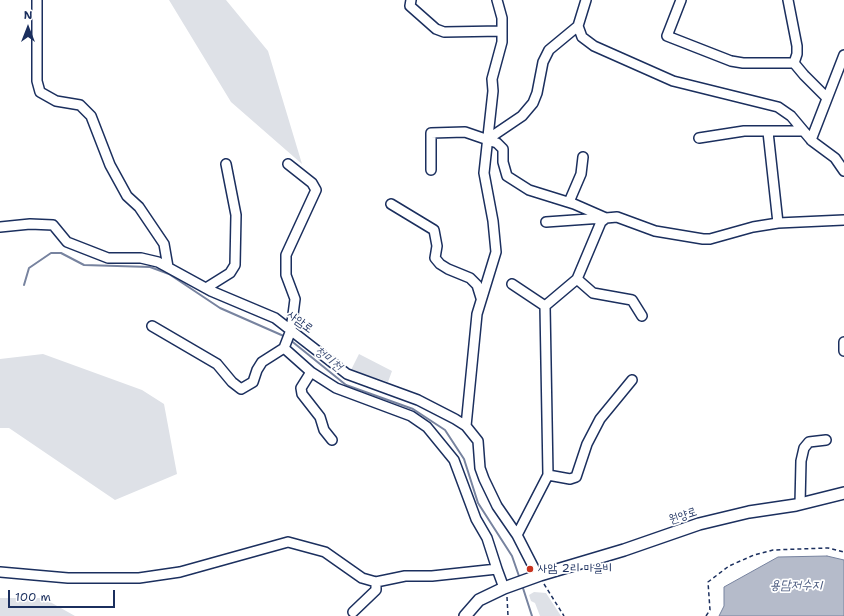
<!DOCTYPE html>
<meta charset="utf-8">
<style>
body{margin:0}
#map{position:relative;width:844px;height:616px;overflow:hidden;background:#fff;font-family:"Shantell Sans",sans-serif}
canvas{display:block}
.north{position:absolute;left:8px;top:8px;width:40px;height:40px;-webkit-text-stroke:3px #fff;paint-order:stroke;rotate:0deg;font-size:11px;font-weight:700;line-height:16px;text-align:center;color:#1b2f5e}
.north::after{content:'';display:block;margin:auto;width:14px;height:18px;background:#1b2f5e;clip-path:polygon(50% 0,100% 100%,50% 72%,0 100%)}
.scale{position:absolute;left:8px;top:590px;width:107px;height:18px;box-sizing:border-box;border:2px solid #1b2f5e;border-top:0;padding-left:5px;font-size:12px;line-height:14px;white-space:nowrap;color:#1b2f5e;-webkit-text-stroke:3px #fff;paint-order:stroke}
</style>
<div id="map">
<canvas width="844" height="616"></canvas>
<div class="north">N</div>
<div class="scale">100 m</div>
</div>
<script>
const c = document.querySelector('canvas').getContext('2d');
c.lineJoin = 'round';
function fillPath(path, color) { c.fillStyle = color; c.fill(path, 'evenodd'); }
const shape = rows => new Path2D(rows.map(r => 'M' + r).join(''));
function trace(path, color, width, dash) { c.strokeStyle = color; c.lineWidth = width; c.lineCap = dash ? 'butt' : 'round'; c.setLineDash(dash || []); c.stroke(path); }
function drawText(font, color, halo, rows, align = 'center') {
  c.font = font + ' "Shantell Sans","Poor Story",sans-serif'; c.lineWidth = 3.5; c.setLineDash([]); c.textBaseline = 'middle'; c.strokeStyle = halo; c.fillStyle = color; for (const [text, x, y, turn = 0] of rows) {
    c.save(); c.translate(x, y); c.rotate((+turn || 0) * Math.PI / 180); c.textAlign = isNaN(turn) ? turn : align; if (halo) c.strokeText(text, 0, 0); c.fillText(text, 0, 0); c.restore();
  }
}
const green = shape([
 [169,0,226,0,268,51,302,164,231,102],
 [43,354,142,390,164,404,177,474,115,500,9,428,0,428,0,359],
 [359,354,392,371,388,382,351,370],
 [534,592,546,593,561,616,540,616,535,603,531,601,529,595],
 [0,598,43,598,75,616,0,616]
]);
const water = shape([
 [827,556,844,560,844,616,719,616,724,606,724,587,778,557,827,556]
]);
const stream = shape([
 [24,285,29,268,51,253,61,253,84,265,150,267,169,274,220,308,286,337],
 [289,339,346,385,413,409,445,430,464,459,478,503,512,556,520,579],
 [522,585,532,616]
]);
const path = shape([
 [544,584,564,616],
 [507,597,508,616],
 [706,616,710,610,708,582,729,566,754,555,773,550,828,548,844,552]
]);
const minor = shape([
 [37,0,37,81,40,92,56,101,80,105,91,116,110,165,127,196,139,207,164,244,168,267],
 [411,0,410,6,436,29,444,32,502,31],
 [586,0,578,26,582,37,594,46,673,81,778,107,791,116,812,141,835,158,844,171],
 [681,0,667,36,731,61,743,63,794,63],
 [788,0,797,46,797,54,794,63],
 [794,63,804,75,826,97],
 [768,132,778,223],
 [699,138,744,131,802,131],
 [488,139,522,116,533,103,537,93,543,62,549,50,578,26],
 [811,140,844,55],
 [431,170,431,133,465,132,497,143,503,149,503,162,507,176,529,190,574,204,606,218],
 [569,202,581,174,583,157],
 [391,204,434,230,437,246,435,258,440,264,448,269,470,278,477,285,481,298],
 [546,222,603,218],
 [0,227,30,224,53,225,67,242,108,258,141,258,158,262,211,291,275,318,347,374,418,400,455,419,466,426,478,441,480,468,484,479,497,506,517,535,538,576],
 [577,279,593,293,632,300,642,316],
 [512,284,545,306],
 [206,288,230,273,235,265,236,215,226,164],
 [545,306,577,279,601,222,606,218,617,217,655,231,703,239,710,239,753,227,778,223,844,220],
 [152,326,217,364,232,382,241,389,253,382,257,370,262,362,284,348,291,330,295,299,286,275,286,255,316,190,312,183,288,164],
 [844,342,844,351],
 [284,348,311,372,336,388,411,416,427,427,454,460,476,519,487,538,497,569],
 [311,372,301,388,302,394,320,417,324,430,332,440],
 [466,426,477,314,496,252,493,221,484,173,493,91,492,79,502,42,502,18,497,0],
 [548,475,570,479,576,477,587,444,600,419,632,380],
 [800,504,801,461,804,448,809,442,826,440],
 [517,535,548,475,545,306],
 [0,572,68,578,139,578,180,572,288,542,325,552,362,578,376,582,405,576,432,576,497,569,504,588],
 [353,612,376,590,376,582]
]);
const major = shape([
 [465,616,479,600,504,588,540,575,624,550,699,524,749,512,796,505,844,493]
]);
const markers = [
 [530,569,4,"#c8321e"]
];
const streetNames = [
 ["사암로",300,322,36],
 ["원양로",683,516,-18]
];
const poiNames = [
 ["사암 2리 마을비",538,569]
];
const waterNames = [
 ["청미천",328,359,39],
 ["용담저수지",796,586]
];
fillPath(green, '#dee1e7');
fillPath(water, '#b5bbca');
trace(water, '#77839f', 1);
trace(stream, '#77839f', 2);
trace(minor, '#1b2f5e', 12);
trace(major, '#1b2f5e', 14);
trace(path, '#1b2f5e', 1.5, [4, 3]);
trace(minor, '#fff', 9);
trace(major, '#fff', 11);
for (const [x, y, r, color] of markers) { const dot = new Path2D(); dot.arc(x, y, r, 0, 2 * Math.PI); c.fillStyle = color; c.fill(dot); trace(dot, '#fff', 1.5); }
drawText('12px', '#1b2f5e', '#fff', streetNames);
drawText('12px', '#1b2f5e', '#fff', poiNames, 'left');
drawText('italic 13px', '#49597e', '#fff', waterNames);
</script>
